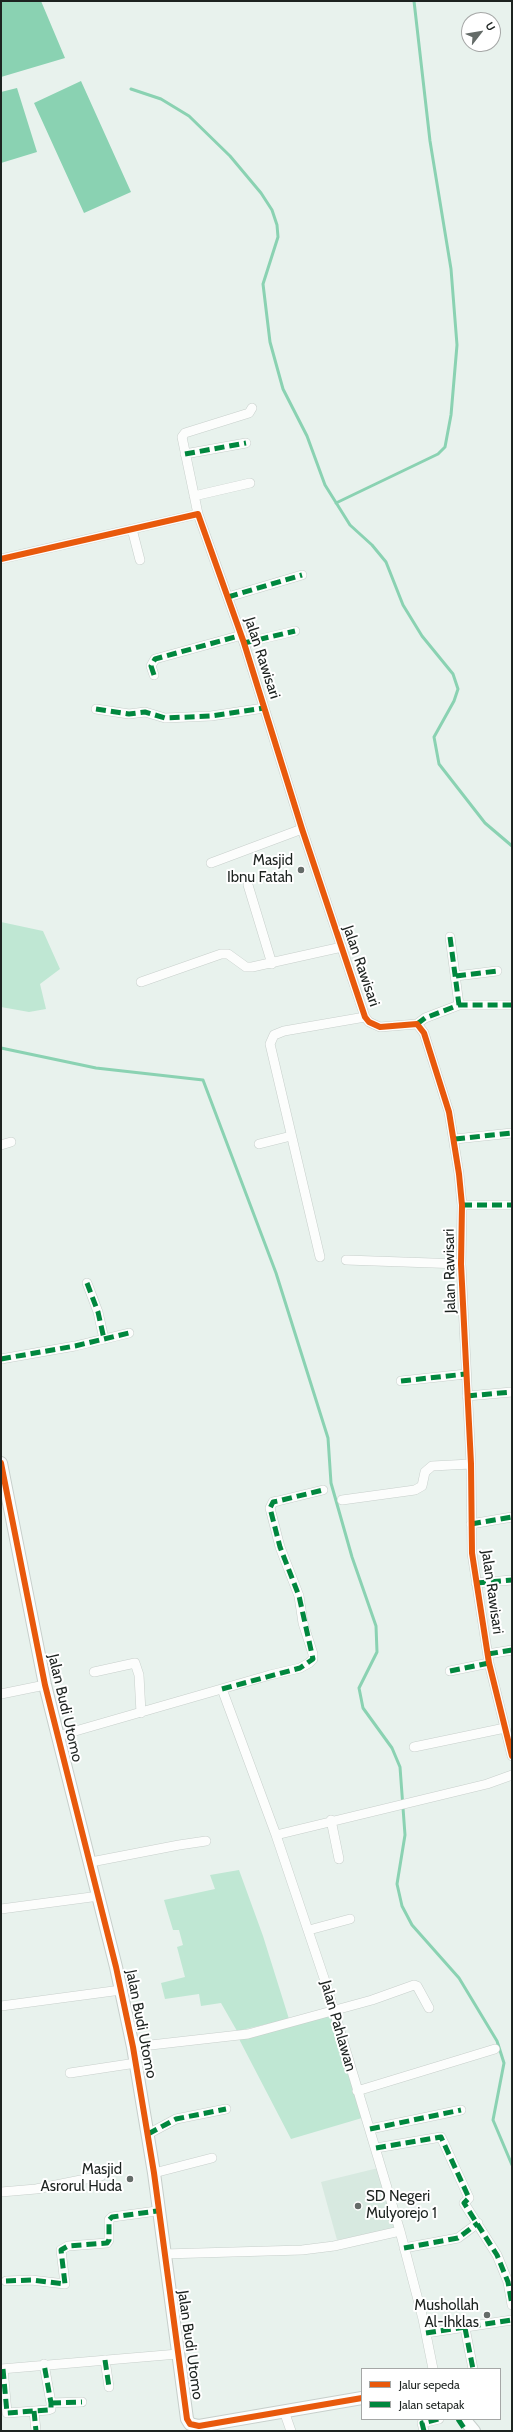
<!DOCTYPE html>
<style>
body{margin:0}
#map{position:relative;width:513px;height:2432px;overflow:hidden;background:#e8f2ed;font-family:Cabin,sans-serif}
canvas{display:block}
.frame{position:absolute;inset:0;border:2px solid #1d2320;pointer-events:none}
.legend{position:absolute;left:361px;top:2368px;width:140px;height:52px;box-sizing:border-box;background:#fff;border:1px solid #a5a7a6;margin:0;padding:5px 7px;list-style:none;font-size:12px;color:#1d2320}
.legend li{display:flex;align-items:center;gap:8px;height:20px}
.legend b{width:20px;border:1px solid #a5a7a6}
.north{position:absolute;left:461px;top:12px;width:40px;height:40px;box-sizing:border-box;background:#fff;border:1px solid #a5a7a6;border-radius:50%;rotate:59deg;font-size:11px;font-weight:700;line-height:16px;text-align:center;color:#1d2320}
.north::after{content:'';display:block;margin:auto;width:14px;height:18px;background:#646b68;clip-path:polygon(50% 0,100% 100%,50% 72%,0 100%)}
</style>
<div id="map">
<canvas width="513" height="2432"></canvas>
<div class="frame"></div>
<ul class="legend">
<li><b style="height:5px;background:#e8590c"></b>Jalur sepeda</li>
<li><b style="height:5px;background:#00873e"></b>Jalan setapak</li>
</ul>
<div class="north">U</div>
</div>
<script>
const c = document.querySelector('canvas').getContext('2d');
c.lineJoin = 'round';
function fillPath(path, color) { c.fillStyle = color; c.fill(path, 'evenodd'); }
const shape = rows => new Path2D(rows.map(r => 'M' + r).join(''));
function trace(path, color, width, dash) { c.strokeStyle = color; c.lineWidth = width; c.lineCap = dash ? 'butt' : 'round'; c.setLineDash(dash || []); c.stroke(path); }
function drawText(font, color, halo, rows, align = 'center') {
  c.font = font + ' Cabin,sans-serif'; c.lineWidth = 4; c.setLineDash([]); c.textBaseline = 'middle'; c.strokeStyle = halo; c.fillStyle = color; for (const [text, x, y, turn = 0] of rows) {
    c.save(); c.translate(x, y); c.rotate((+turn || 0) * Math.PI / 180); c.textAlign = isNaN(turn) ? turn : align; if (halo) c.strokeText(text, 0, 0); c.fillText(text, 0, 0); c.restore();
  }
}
const built = shape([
 [378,2168,395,2228,337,2240,321,2182]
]);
const green = shape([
 [1,922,43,931,60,969,40,984,46,1009,29,1012,1,1007],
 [239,1870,263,1936,289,2019,237,2031,221,2003,201,2006,199,1994,165,1999,161,1983,185,1977,177,1947,183,1945,179,1930,173,1930,164,1900,215,1889,210,1875],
 [329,2016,332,2018,362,2118,291,2139,239,2039]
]);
const water = shape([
 [1,1,41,1,65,58,1,77],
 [81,81,131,192,84,213,34,103],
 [17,88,37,152,1,163,1,92]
]);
const stream = shape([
 [131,89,161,99,189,116,230,156,261,193,272,210,277,225,278,237,263,284,270,342,283,389,307,436,325,485,350,525,372,545,386,562,403,605,422,636,453,674,458,689,454,701,434,737,439,764,485,823,512,846],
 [336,503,438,454,445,447,451,415,457,345,451,269,430,141,414,1],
 [1,1048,96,1068,203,1080,276,1273,328,1438,331,1483,352,1557,376,1626,377,1652,359,1688,363,1708,392,1748,400,1767,405,1835,397,1884,402,1906,412,1925,459,1978,497,2041,504,2063,493,2120,512,2165]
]);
const minor = shape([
 [185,454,246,443],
 [194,496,250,483],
 [198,514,182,437,185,433,249,413,252,408],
 [132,529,140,560],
 [1,559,198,514,244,643,302,829,365,1017,369,1022,380,1027,417,1024,424,1033,449,1112,459,1174,462,1205,461,1264,471,1464,472,1553,489,1663,512,1756],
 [228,597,302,575],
 [244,643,295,631],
 [154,675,151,666,155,659,242,635],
 [96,709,129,714,145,712,165,718,211,716,264,708],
 [211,863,302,829],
 [248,885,272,964],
 [450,937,459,1005],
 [456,976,497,971],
 [141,982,221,954,228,954,246,967,252,967,342,947],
 [417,1024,425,1018,459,1005,512,1005],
 [455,1139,512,1133],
 [259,1144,291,1136],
 [1,1145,11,1142],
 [462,1205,512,1205],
 [320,1257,270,1044,274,1035,284,1031,365,1017],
 [346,1260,461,1264],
 [87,1283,98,1312,104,1339],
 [1,1359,75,1346,129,1333],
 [401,1381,466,1374],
 [467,1396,512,1392],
 [342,1500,415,1490,422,1486,425,1472,432,1466,471,1464],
 [471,1524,512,1517],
 [476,1583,512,1580],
 [488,1654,512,1650],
 [450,1671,489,1663],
 [94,1672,135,1663,139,1675,141,1713],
 [222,1689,276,1835,325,1981,400,2231,423,2319,433,2369],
 [1,1694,45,1685],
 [58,1736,270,1675,300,1668,309,1663,313,1659,313,1654,303,1623,299,1596,280,1547,270,1508,273,1502,278,1501,323,1490],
 [414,1747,505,1728],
 [331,1820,339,1859],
 [276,1835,487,1784,512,1775],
 [91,1862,179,1845,206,1841],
 [1,1909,99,1896],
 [309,1930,350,1919],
 [1,2006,121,1990],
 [133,2047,248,2034,372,2000,414,1985,417,1986,429,2008],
 [70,2073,136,2063],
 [357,2091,495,2049],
 [370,2129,461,2110],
 [148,2134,176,2119,226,2109],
 [376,2148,441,2137,469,2198,464,2203,497,2255,508,2282,512,2305],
 [154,2173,212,2158],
 [1,2192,36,2189,101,2176],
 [404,2248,458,2238,478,2223],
 [164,2254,302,2250,334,2246,400,2231],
 [6,2281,31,2280,65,2284,61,2250,68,2246,107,2243,109,2240,109,2220,112,2217,157,2211],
 [465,2328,473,2369],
 [426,2333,512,2320],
 [105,2360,109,2387],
 [1,2369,178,2354],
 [3,2369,7,2413,48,2410,51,2409,51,2403,44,2364],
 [51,2403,82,2402],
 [34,2411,36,2431],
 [284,2411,291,2431],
 [424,2431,422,2423,439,2419]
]);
const tertiary = shape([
 [1,1463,45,1685,116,1967,133,2047,154,2173,187,2419,190,2424,199,2426,362,2398],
 [464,2419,474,2431]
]);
const quiet = shape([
 [185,454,246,443],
 [228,597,302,575],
 [244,643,295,631],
 [154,675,151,666,155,659,242,635],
 [96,709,129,714,145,712,165,718,211,716,264,708],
 [450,937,459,1005],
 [456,976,497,971],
 [417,1024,425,1018,459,1005,512,1005],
 [455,1139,512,1133],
 [462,1205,512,1205],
 [87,1283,98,1312,104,1339],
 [1,1359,75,1346,129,1333],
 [401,1381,466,1374],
 [467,1396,512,1392],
 [471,1524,512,1517],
 [476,1583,512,1580],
 [488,1654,512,1650],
 [450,1671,489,1663],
 [222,1689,300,1668,313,1659,299,1596,280,1547,270,1508,273,1502,278,1501,323,1490],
 [370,2129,461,2110],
 [148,2134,176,2119,226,2109],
 [376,2148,441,2137,469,2198,464,2203,497,2255,508,2282,512,2305],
 [404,2248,458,2238,478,2223],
 [6,2281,31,2280,65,2284,61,2250,68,2246,107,2243,109,2240,109,2220,112,2217,157,2211],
 [465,2328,473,2369],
 [426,2333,512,2320],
 [105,2360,109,2387],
 [3,2369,7,2413,48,2410,51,2409,51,2403,44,2364],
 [51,2403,82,2402],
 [34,2411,36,2431],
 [458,2419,466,2431],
 [424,2431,422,2423,439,2419]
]);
const cycleway = shape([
 [1,559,198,514,244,643,302,829,365,1017,369,1022,380,1027,417,1024,424,1033,449,1112,459,1174,462,1205,461,1264,471,1464,472,1553,489,1663,512,1756],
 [1,1463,45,1685,116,1967,133,2047,154,2173,187,2419,190,2424,199,2426,362,2398]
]);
const markers = [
 [301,870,4,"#646b68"],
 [130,2179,4,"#646b68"],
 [358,2206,4,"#646b68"],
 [487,2315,4,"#646b68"]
];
const streetNames = [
 ["Jalan Rawisari",262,658,72],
 ["Jalan Rawisari",361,966,71],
 ["Jalan Rawisari",450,1271,-91],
 ["Jalan Rawisari",492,1592,82],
 ["Jalan Budi Utomo",65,1708,77],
 ["Jalan Budi Utomo",141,2024,79],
 ["Jalan Pahlawan",338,2026,74],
 ["Jalan Budi Utomo",190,2345,82]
];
const poiNames = [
 ["Masjid",293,861],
 ["Ibnu Fatah",293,878],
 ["Masjid",122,2170],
 ["Asrorul Huda",122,2187],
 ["SD Negeri",366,2197,"left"],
 ["Mulyorejo 1",366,2214,"left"],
 ["Mushollah",479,2306],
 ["Al-Ihklas",479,2323]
];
fillPath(built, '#d7e9e0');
fillPath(green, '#bfe7d3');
fillPath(water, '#8ad2b2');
trace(stream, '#8ad2b2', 3);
trace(minor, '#c7cfcb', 10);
trace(tertiary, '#c7cfcb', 14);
trace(minor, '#fcfdfc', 9);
trace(tertiary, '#fcfdfc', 12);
trace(quiet, '#00873e', 5, [10, 5]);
trace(cycleway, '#e8590c', 6);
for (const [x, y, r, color] of markers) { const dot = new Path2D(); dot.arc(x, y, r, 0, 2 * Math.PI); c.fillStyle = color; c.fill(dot); trace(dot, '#fff', 1.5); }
drawText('15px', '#1d2320', '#fff', streetNames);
drawText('15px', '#1d2320', '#fff', poiNames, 'right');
</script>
